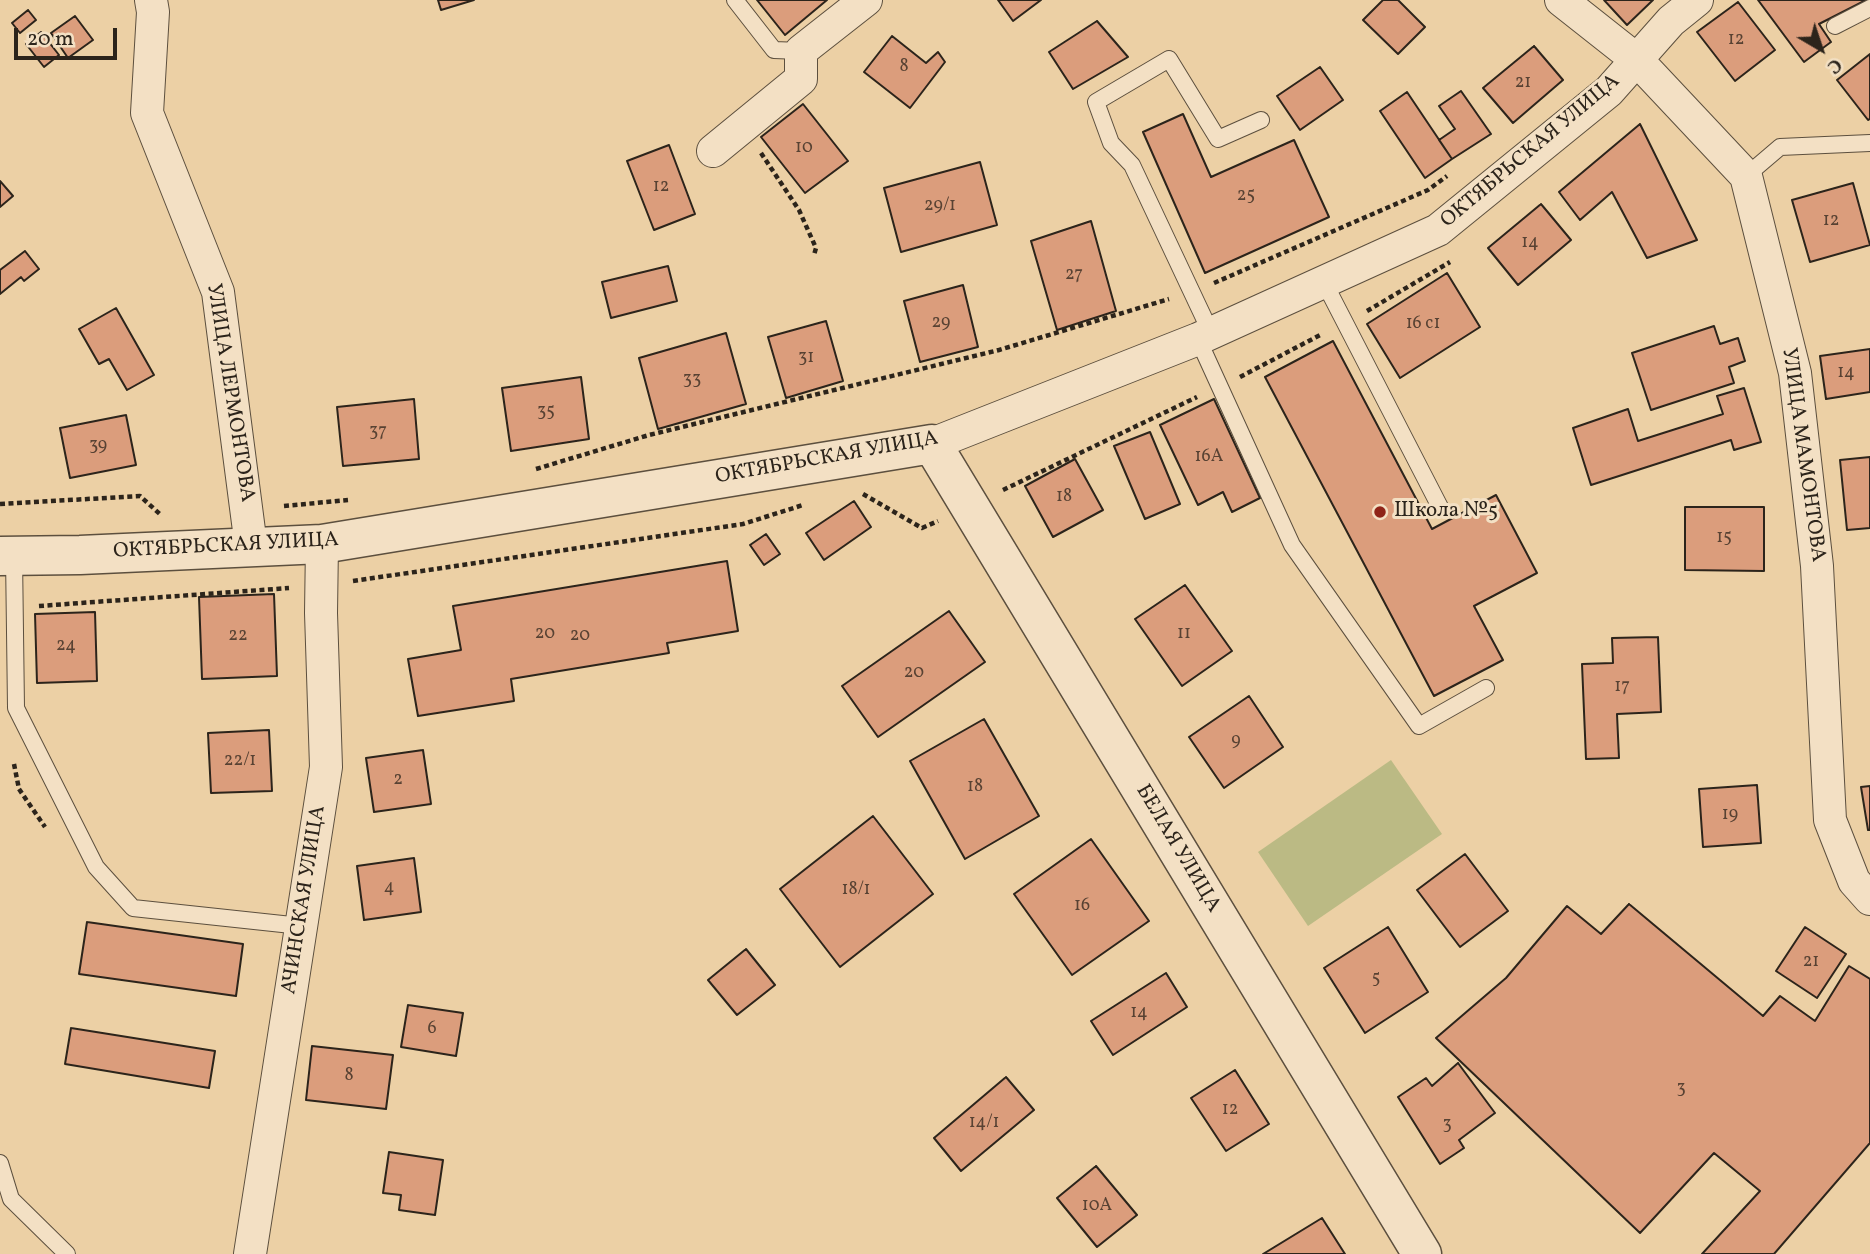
<!DOCTYPE html>
<meta charset="utf-8">
<style>
body{margin:0}
#map{position:relative;width:1870px;height:1254px;overflow:hidden;background:#ecd0a5;font-family:Vollkorn,serif}
canvas{display:block}
.north{position:absolute;left:1786px;top:14px;width:70px;height:70px;-webkit-text-stroke:5px #f3e0c4;paint-order:stroke;rotate:141deg;font-size:19px;font-weight:700;line-height:28px;text-align:center;color:#2c241b}
.north::after{content:'';display:block;margin:auto;width:24px;height:32px;background:#2c241b;clip-path:polygon(50% 0,100% 100%,50% 72%,0 100%)}
.scale{position:absolute;left:14px;top:28px;width:103px;height:32px;box-sizing:border-box;border:4px solid #2c241b;border-top:0;padding-left:9px;font-size:21px;line-height:24px;white-space:nowrap;color:#2c241b;-webkit-text-stroke:5px #f3e0c4;paint-order:stroke}
</style>
<div id="map">
<canvas width="1870" height="1254"></canvas>
<div class="north">С</div>
<div class="scale">20 m</div>
</div>
<script>
const c = document.querySelector('canvas').getContext('2d');
c.lineJoin = 'round';
function fillPath(path, color) { c.fillStyle = color; c.fill(path, 'evenodd'); }
const shape = rows => new Path2D(rows.map(r => 'M' + r).join(''));
function trace(path, color, width, dash) { c.strokeStyle = color; c.lineWidth = width; c.lineCap = dash ? 'butt' : 'round'; c.setLineDash(dash || []); c.stroke(path); }
function drawText(font, color, halo, rows, align = 'center') {
  c.font = font + ' Vollkorn,serif'; c.lineWidth = 6; c.setLineDash([]); c.textBaseline = 'middle'; c.strokeStyle = halo; c.fillStyle = color; for (const [text, x, y, turn = 0] of rows) {
    c.save(); c.translate(x, y); c.rotate((+turn || 0) * Math.PI / 180); c.textAlign = isNaN(turn) ? turn : align; if (halo) c.strokeText(text, 0, 0); c.fillText(text, 0, 0); c.restore();
  }
}
const green = shape([
 [1391,760,1442,834,1308,926,1258,852]
]);
const building = shape([
 [438,0,474,0,441,10,438,0],
 [757,0,827,0,785,35,757,0],
 [998,0,1041,0,1013,21,998,0],
 [1383,0,1398,0,1425,27,1398,54,1363,20,1383,0],
 [1604,0,1653,0,1627,25,1604,0],
 [1758,0,1866,0,1819,24,1831,42,1804,62,1758,0],
 [1738,2,1775,50,1735,81,1697,32,1738,2],
 [28,10,36,20,20,33,12,23,28,10],
 [75,16,93,40,68,58,51,33,75,16],
 [1097,21,1128,57,1073,89,1049,52,1097,21],
 [41,32,59,55,44,67,26,44,41,32],
 [892,36,926,63,938,52,945,62,910,108,864,72,892,36],
 [1534,46,1563,80,1513,123,1483,88,1534,46],
 [1870,54,1870,119,1868,120,1837,80,1870,54],
 [1320,67,1343,100,1300,130,1277,96,1320,67],
 [1461,91,1491,134,1452,159,1439,140,1455,129,1439,106,1461,91],
 [1407,92,1452,159,1425,178,1380,111,1407,92],
 [803,104,848,161,805,193,761,137,803,104],
 [1183,114,1211,177,1294,140,1329,217,1205,273,1143,132,1183,114],
 [1640,124,1697,240,1647,258,1612,192,1580,220,1559,192,1640,124],
 [669,145,695,214,654,230,627,161,669,145],
 [980,162,997,225,901,252,884,188,980,162],
 [0,181,13,196,0,207,0,181],
 [1853,183,1870,245,1810,262,1792,200,1853,183],
 [1541,204,1571,240,1518,285,1488,248,1541,204],
 [1091,221,1116,311,1057,330,1031,241,1091,221],
 [25,251,39,269,24,281,21,277,0,294,0,270,25,251],
 [668,266,677,301,611,318,602,282,668,266],
 [1447,273,1480,327,1400,378,1367,324,1447,273],
 [963,285,978,347,920,362,904,301,963,285],
 [116,308,154,375,127,390,109,359,99,364,79,329,116,308],
 [826,321,843,381,786,398,768,337,826,321],
 [1714,326,1720,344,1738,338,1745,361,1729,367,1734,383,1651,410,1632,353,1714,326],
 [726,333,746,404,658,429,639,358,726,333],
 [1333,341,1432,529,1496,495,1537,573,1474,606,1503,660,1434,696,1265,377,1333,341],
 [1870,349,1870,392,1826,399,1820,356,1870,349],
 [581,377,589,439,511,451,502,388,581,377],
 [1744,388,1761,442,1734,450,1731,440,1591,485,1573,428,1628,409,1638,441,1723,414,1717,396,1744,388],
 [414,399,419,459,343,466,337,407,414,399],
 [1214,399,1260,498,1232,512,1223,492,1198,505,1160,425,1214,399],
 [126,415,136,465,70,478,60,428,126,415],
 [1150,432,1180,504,1145,519,1114,446,1150,432],
 [1870,457,1870,528,1847,530,1840,460,1870,457],
 [1075,459,1103,510,1053,537,1025,486,1075,459],
 [854,501,871,527,824,560,806,533,854,501],
 [1685,507,1764,507,1764,571,1685,570,1685,507],
 [766,534,780,554,764,565,750,545,766,534],
 [727,561,738,631,667,643,669,653,511,679,514,701,418,716,408,659,461,650,453,606,727,561],
 [1185,585,1232,651,1182,686,1135,619,1185,585],
 [274,594,277,676,202,679,199,597,274,594],
 [949,611,985,662,878,737,842,686,949,611],
 [95,612,97,681,37,683,35,614,95,612],
 [1658,637,1661,712,1617,714,1619,758,1586,759,1582,664,1613,663,1612,638,1658,637],
 [1249,696,1283,747,1224,788,1189,737,1249,696],
 [984,719,1039,816,965,859,910,761,984,719],
 [269,730,272,791,211,793,208,733,269,730],
 [423,750,431,804,374,812,366,758,423,750],
 [1757,785,1761,843,1703,847,1699,789,1757,785],
 [1870,786,1870,830,1868,830,1861,787,1870,786],
 [873,816,933,894,840,967,780,889,873,816],
 [1091,839,1149,921,1072,975,1014,894,1091,839],
 [1465,854,1508,911,1460,947,1417,890,1465,854],
 [414,858,421,912,364,920,357,866,414,858],
 [1629,904,1763,1016,1780,996,1815,1021,1849,966,1870,979,1870,1143,1774,1254,1702,1254,1760,1191,1714,1153,1640,1233,1436,1038,1506,978,1567,906,1601,934,1629,904],
 [87,922,243,944,236,996,79,974,87,922],
 [1388,927,1428,992,1365,1033,1324,968,1388,927],
 [1805,927,1846,954,1817,998,1776,971,1805,927],
 [746,949,775,985,737,1015,708,980,746,949],
 [1166,973,1187,1007,1113,1055,1091,1021,1166,973],
 [408,1005,463,1013,456,1056,401,1047,408,1005],
 [71,1028,215,1051,209,1088,65,1064,71,1028],
 [312,1046,393,1055,386,1109,306,1100,312,1046],
 [1458,1063,1495,1113,1459,1140,1464,1148,1440,1164,1398,1097,1426,1078,1432,1086,1458,1063],
 [1235,1070,1269,1124,1226,1151,1191,1098,1235,1070],
 [1006,1077,1034,1110,961,1171,934,1138,1006,1077],
 [389,1152,443,1160,435,1215,399,1210,401,1195,383,1193,389,1152],
 [1096,1166,1137,1215,1097,1247,1057,1198,1096,1166],
 [1322,1218,1345,1254,1263,1254,1322,1218]
]);
const path = shape([
 [761,153,799,210,816,248,814,255],
 [1214,283,1428,190,1447,176],
 [1367,311,1450,262],
 [1240,377,1322,334],
 [536,469,649,435,999,350,1169,299],
 [1003,490,1197,397],
 [863,494,922,528,938,521],
 [0,504,140,496,162,516],
 [284,506,348,500],
 [353,581,743,524,803,505],
 [39,606,289,588],
 [14,764,19,789,45,827]
]);
const service = shape([
 [735,0,774,50,801,51],
 [1835,26,1870,8],
 [1746,176,1780,147,1870,143],
 [1324,282,1440,507],
 [1211,333,1132,165,1111,143,1096,102,1169,59,1218,139,1261,120],
 [1198,339,1292,545,1419,726,1486,688],
 [14,556,16,708,96,867,133,908,301,926],
 [0,1163,11,1199,67,1254]
]);
const minor = shape([
 [151,0,153,12,147,113,218,292,251,546],
 [1561,0,1637,60,1746,176,1795,373,1817,566,1830,820,1854,881,1870,899],
 [713,151,801,79,801,51,866,0],
 [932,444,1198,339,1438,230,1609,91,1671,21,1697,0],
 [250,1254,326,767,321,613,322,544]
]);
const tertiary = shape([
 [0,556,80,555,322,544,932,444,1422,1254]
]);
const markers = [
 [1380,512,7,"#8f2418"]
];
const numberNames = [
 ["12",1736,41],
 ["8",904,68],
 ["21",1523,84],
 ["10",804,149],
 ["12",661,188],
 ["25",1246,197],
 ["29/1",940,207],
 ["12",1831,222],
 ["14",1530,244],
 ["27",1074,276],
 ["29",941,324],
 ["16 c1",1423,325],
 ["31",806,359],
 ["14",1846,374],
 ["33",692,381],
 ["35",546,413],
 ["37",378,433],
 ["39",98,447],
 ["16А",1209,458],
 ["18",1064,498],
 ["15",1724,539],
 ["20",545,635],
 ["11",1184,635],
 ["22",238,637],
 ["20",580,637],
 ["24",66,647],
 ["20",914,674],
 ["17",1622,688],
 ["9",1236,742],
 ["22/1",240,762],
 ["2",398,781],
 ["18",975,788],
 ["19",1730,816],
 ["4",389,889],
 ["18/1",856,891],
 ["16",1082,907],
 ["21",1811,963],
 ["5",1376,980],
 ["14",1139,1014],
 ["6",432,1030],
 ["8",349,1077],
 ["3",1681,1090],
 ["12",1230,1111],
 ["14/1",984,1124],
 ["3",1447,1126],
 ["10А",1097,1207]
];
const streetNames = [
 ["ОКТЯБРЬСКАЯ УЛИЦА",1531,152,-40],
 ["УЛИЦА ЛЕРМОНТОВА",229,393,81],
 ["УЛИЦА МАМОНТОВА",1802,455,82],
 ["ОКТЯБРЬСКАЯ УЛИЦА",827,459,-10],
 ["ОКТЯБРЬСКАЯ УЛИЦА",226,547,-3],
 ["БЕЛАЯ УЛИЦА",1177,849,59],
 ["АЧИНСКАЯ УЛИЦА",305,900,-81]
];
const poiNames = [
 ["Школа №5",1394,512]
];
fillPath(green, '#bbba84');
fillPath(building, '#db9d7c');
trace(building, '#2c241b', 2);
trace(service, '#5c4f3e', 18);
trace(minor, '#5c4f3e', 34);
trace(tertiary, '#5c4f3e', 41);
trace(path, '#2c241b', 4.5, [5, 3.5]);
trace(service, '#f3e0c4', 16);
trace(minor, '#f3e0c4', 32);
trace(tertiary, '#f3e0c4', 38);
for (const [x, y, r, color] of markers) { const dot = new Path2D(); dot.arc(x, y, r, 0, 2 * Math.PI); c.fillStyle = color; c.fill(dot); trace(dot, '#f3e0c4', 2.5); }
drawText('18px', '#584233', null, numberNames);
drawText('21px', '#2c241b', '#f3e0c4', streetNames);
drawText('21px', '#2c241b', '#f3e0c4', poiNames, 'left');
</script>
